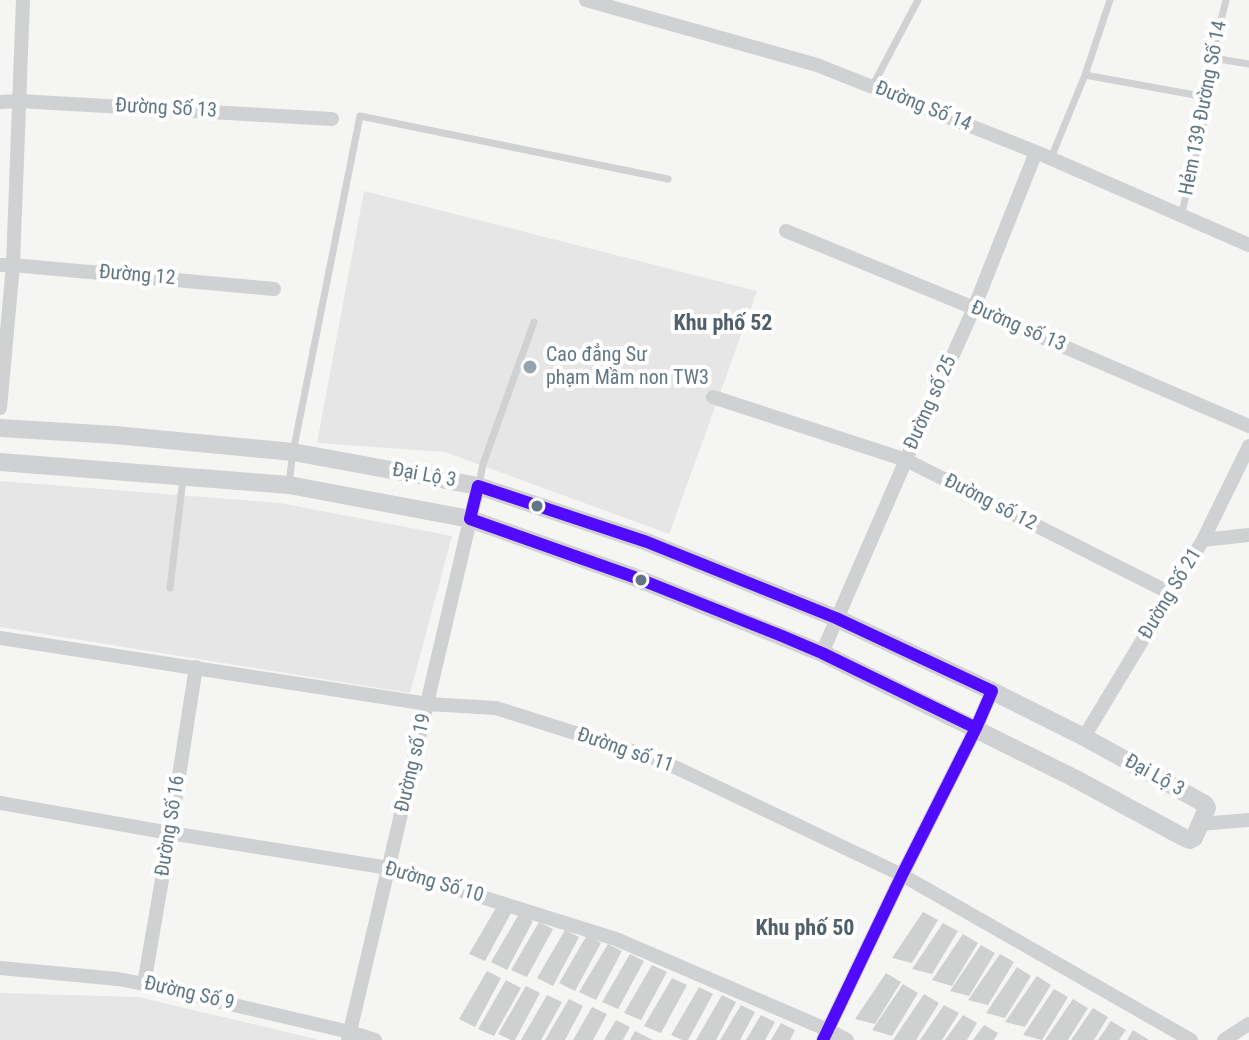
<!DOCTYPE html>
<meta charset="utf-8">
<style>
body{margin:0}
canvas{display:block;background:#f5f5f3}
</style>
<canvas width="1249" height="1040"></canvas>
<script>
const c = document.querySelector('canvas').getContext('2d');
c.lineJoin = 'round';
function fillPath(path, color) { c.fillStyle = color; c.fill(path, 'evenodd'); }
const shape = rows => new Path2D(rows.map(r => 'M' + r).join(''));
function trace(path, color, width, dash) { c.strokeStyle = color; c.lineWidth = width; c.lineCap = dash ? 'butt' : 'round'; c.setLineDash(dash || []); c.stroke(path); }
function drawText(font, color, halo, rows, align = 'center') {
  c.font = font + ' "Roboto Condensed",sans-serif'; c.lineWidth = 8; c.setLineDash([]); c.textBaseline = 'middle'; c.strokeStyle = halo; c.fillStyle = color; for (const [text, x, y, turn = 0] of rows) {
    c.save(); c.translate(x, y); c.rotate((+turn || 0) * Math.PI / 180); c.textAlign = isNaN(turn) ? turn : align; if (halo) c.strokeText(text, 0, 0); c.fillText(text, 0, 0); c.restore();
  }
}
const built = shape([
 [364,191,757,291,669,534,445,452,317,443],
 [0,481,280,503,452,536,410,693,0,627],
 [0,993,138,997,316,1039,316,1040,0,1040]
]);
const building = shape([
 [497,906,511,913,485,961,469,954],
 [923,912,938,920,912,963,892,958],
 [519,914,533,921,507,970,491,962],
 [539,922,553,929,527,977,511,970],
 [943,923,958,931,932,974,912,969],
 [565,930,579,937,553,986,537,978],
 [963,934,978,943,952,986,932,980],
 [587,935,601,943,575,991,559,983],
 [608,944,622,951,596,1000,579,992],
 [981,945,995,953,969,996,950,991],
 [630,954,644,961,618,1009,602,1002],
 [1000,954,1014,962,988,1005,968,1000],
 [652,965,667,972,641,1020,624,1013],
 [1017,967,1031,976,1005,1018,986,1013],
 [487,971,501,978,475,1027,459,1019],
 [886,973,901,982,875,1024,855,1019],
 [1037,976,1051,985,1025,1027,1005,1022],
 [672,978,687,985,661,1033,644,1026],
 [506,980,521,988,494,1036,478,1029],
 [903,984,918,993,892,1036,872,1030],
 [526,986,540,993,515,1040,511,1040,498,1034],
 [699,987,713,994,688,1040,682,1040,671,1035],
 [1054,989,1068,997,1042,1040,1023,1035],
 [924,994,939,1003,916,1040,893,1040],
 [547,995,562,1002,541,1040,521,1040],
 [722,995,736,1002,716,1040,696,1040],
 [569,999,583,1006,565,1040,545,1040],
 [1073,999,1088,1008,1068,1040,1045,1040],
 [741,1005,755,1012,740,1040,720,1040],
 [944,1005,959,1013,942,1040,920,1040],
 [592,1007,607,1014,593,1040,573,1040],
 [1093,1008,1108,1017,1094,1040,1071,1040],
 [761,1015,775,1022,765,1040,746,1040],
 [963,1015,977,1023,967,1040,945,1040],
 [616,1020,630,1027,623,1040,604,1040],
 [1111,1021,1126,1030,1119,1040,1098,1040],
 [781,1023,795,1030,790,1040,771,1040],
 [984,1025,998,1033,994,1040,973,1040],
 [1133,1030,1149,1040,1127,1040],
 [635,1031,653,1040,630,1040]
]);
const service = shape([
 [1214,62,1219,59,1249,64],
 [1085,75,1206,97],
 [872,87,918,0],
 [1051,158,1085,75,1110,0],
 [1181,216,1205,117,1204,108,1210,73,1214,62,1213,53,1226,0],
 [289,483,293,452,360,116,668,179],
 [479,484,483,464,534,322],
 [170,588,183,479]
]);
const minor = shape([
 [586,0,817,65,1036,152,1249,245],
 [0,102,19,101,332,119],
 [786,231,974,308,1249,426],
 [0,265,13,265,274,289],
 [713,397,906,460,1170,593],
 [0,408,13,265,23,0],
 [1203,540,1249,535],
 [0,638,428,704,496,708,660,760,902,875,1191,1040],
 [822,653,906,460,974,308,1036,152],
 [1084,737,1203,540,1249,446],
 [0,803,170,833,389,868,616,939,828,1030,847,1040],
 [1200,824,1249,820],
 [0,968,118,979,144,984,350,1032,375,1040],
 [144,984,170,833,196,667],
 [348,1040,478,486],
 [823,1040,902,875,976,728,992,691],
 [1224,1040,1249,1024]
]);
const tertiary = shape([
 [0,428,115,435,293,452,478,486,647,542,836,618,992,691,1084,737,1205,804,1207,808,1194,838,1190,840,1183,837,1074,778,822,653,634,577,470,519,289,485,0,462]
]);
const bus1 = shape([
 [478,486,647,542,836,618,992,691,976,728,822,653,782,636,634,577,470,519,478,486],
 [823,1040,902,875,976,728]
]);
const markers = [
 [530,367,8,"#95a3ac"],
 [537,506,7,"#627785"],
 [641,580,7,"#627785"]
];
const streetNames = [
 ["Đường Số 14",923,107,22],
 ["Hẻm 139 Đường Số 14",1204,108,-79],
 ["Đường Số 13",166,109,3],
 ["Đường 12",137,276,5],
 ["Đường số 13",1018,327,23],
 ["Đường số 25",931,403,-66],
 ["Đại Lộ 3",424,476,10],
 ["Đường số 12",990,503,27],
 ["Đường Số 21",1171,594,-59],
 ["Đường số 11",625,751,19],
 ["Đường số 19",414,763,-77],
 ["Đại Lộ 3",1154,776,29],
 ["Đường Số 16",171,826,-81],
 ["Đường Số 10",434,883,16],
 ["Đường Số 9",189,994,13]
];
const poiNames = [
 ["Cao đẳng Sư",546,356],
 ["phạm Mầm non TW3",546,379]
];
const neighbourhoodNames = [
 ["Khu phố 52",723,324],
 ["Khu phố 50",805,929]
];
fillPath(built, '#e5e6e5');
fillPath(building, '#cfd1d0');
trace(service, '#d0d1d2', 7);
trace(minor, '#d0d1d2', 14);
trace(tertiary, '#d0d1d2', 18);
trace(bus1, '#4f0aff', 12);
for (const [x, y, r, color] of markers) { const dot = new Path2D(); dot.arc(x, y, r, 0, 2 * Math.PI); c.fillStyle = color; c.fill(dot); trace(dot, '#fff', 3); }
drawText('20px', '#627785', '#fff', streetNames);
drawText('20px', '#627785', '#fff', poiNames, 'left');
drawText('bold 22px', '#51606a', '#fff', neighbourhoodNames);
</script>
